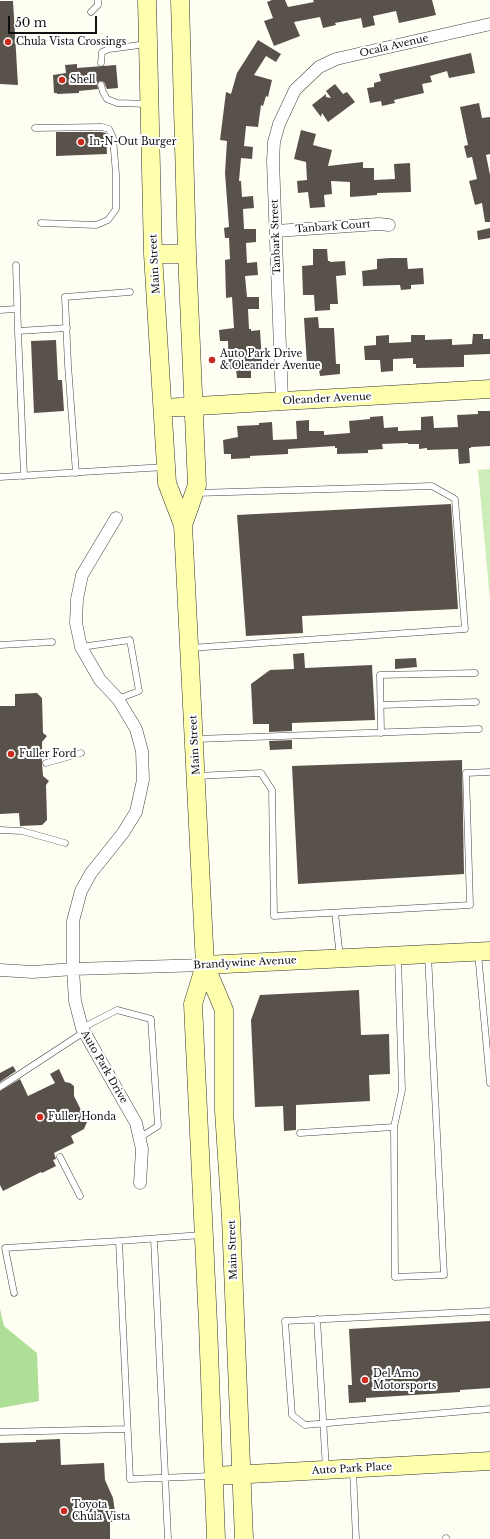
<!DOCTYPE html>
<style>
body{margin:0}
#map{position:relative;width:490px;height:1539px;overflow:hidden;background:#fffef2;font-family:"Libre Baskerville",serif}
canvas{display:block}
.scale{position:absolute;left:8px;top:16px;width:89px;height:18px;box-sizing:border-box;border:2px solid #101010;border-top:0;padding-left:5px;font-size:12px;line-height:14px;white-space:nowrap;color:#101010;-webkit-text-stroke:3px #fff;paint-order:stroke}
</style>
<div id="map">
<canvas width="490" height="1539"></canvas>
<div class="scale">50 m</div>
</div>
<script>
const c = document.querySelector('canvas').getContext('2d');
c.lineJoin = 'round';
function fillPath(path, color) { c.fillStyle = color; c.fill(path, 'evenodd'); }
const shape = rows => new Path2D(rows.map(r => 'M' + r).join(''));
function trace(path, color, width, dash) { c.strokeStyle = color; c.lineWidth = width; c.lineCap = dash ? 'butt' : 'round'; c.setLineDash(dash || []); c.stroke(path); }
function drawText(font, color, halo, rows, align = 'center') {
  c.font = font + ' "Libre Baskerville",serif'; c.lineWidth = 4; c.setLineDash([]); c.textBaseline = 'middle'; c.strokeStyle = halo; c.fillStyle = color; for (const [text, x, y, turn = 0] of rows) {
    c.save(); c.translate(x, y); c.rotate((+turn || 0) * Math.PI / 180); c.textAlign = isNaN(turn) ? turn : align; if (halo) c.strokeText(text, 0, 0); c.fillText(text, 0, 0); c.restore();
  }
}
const green = shape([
 [490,469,490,600,478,470]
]);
const forest = shape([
 [0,1309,4,1326,37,1353,39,1401,0,1408]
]);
const building = shape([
 [272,0,285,0,288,7,314,2,313,0,432,0,436,15,399,23,396,11,373,16,375,25,363,28,361,18,335,23,336,25,323,28,320,17,294,22,300,36,274,46,264,21,273,18,267,2],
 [0,1,13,1,18,85,0,84],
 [258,40,281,54,276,62,266,56,254,75,272,80,268,97,266,96,263,106,261,105,258,127,246,126,244,146,253,147,252,159,241,158,239,181,241,181,242,197,253,196,254,208,243,209,244,229,256,229,256,242,246,243,247,263,257,262,258,275,245,276,247,297,259,297,259,309,248,309,249,329,251,329,251,331,260,330,262,362,251,362,251,378,237,378,236,369,229,369,228,341,220,341,219,330,234,328,232,297,226,298,225,260,230,259,229,238,225,238,224,228,229,227,225,173,227,141,220,140,226,92,231,94,237,73],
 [471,53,475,73,449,78,447,71,430,76,432,82,422,84,424,93,394,100,395,103,382,106,381,101,370,103,367,88,374,87,374,83,381,81,379,74],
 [77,64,77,68,116,65,118,88,107,89,104,82,100,81,97,84,98,89,79,91,79,93,57,94,57,93,54,93,53,75,66,73,65,65],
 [335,84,343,94,347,92,355,102,328,122,322,113,321,117,312,105,326,94,326,97,331,98,326,91],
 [479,103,482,118,490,117,490,154,486,155,490,175,490,222,485,222,482,203,475,205,469,181,477,179,472,157,467,158,464,146,468,145,460,107],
 [301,130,316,134,313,145,332,150,328,166,363,162,363,168,374,168,374,180,395,179,394,164,410,163,411,192,377,193,377,195,350,197,350,182,331,181,332,194,324,195,325,207,310,208,308,192,298,193,297,181,307,180,306,162,294,159],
 [56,132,101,132,106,133,107,154,56,156],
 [490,228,490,238,478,240,477,231],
 [313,249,327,249,328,261,330,261,330,262,345,261,346,275,336,276,338,304,330,304,330,310,315,311,314,295,303,295,302,266,313,265],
 [390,258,407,258,408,269,423,268,424,284,411,285,411,289,401,290,400,285,398,285,363,286,362,271,377,269,377,259],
 [318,317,319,328,334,328,336,364,340,364,340,374,320,376,319,370,316,370,316,365,307,365,304,318],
 [473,334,483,334,483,339,490,339,490,354,464,355,464,367,416,368,416,364,413,364,413,358,393,359,393,371,381,372,380,360,365,360,364,346,376,345,376,336,389,335,389,343,411,342,411,335,425,335,425,340,452,339,452,345,472,344],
 [56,340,58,380,62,380,64,411,34,413,31,341],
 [478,411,490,411,490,446,471,447,471,448,469,448,470,463,459,464,458,449,427,450,427,448,419,449,419,444,408,444,408,443,382,444,383,449,368,450,368,453,337,454,337,448,335,448,335,446,288,449,288,454,250,456,250,458,231,459,231,454,224,454,223,440,238,437,237,426,259,425,259,423,272,422,273,440,297,439,296,421,309,420,309,431,324,431,324,435,350,433,349,421,370,419,370,417,383,416,384,428,398,427,398,431,421,430,421,417,433,416,434,428,458,427,457,415,478,414],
 [451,504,458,609,302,616,303,633,246,636,237,515],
 [304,653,305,668,372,665,375,720,292,723,292,731,269,732,269,724,253,724,251,684,270,670,294,669,293,654],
 [416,658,417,667,395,669,395,659],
 [37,693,42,698,43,733,47,736,42,742,42,762,43,776,49,781,46,785,47,820,42,825,20,826,19,813,0,814,0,706,15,706,15,694],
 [292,740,292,749,270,750,269,741],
 [462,760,464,874,298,884,292,766],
 [359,990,361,1035,389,1034,390,1074,369,1075,370,1101,296,1105,296,1130,284,1131,283,1106,255,1107,251,1020,260,995],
 [13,1066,16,1071,0,1082,0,1073],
 [59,1069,65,1082,70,1083,74,1086,74,1096,87,1122,84,1129,71,1136,74,1143,54,1153,56,1159,53,1160,56,1166,42,1173,41,1172,3,1191,0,1185,0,1091,20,1079,28,1096,55,1083,50,1074],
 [490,1321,490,1388,460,1390,460,1392,366,1398,366,1402,349,1403,348,1385,352,1385,349,1329],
 [60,1439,61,1465,104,1463,105,1480,113,1498,115,1512,115,1522,110,1522,110,1539,0,1539,0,1443,36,1442,36,1440]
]);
const lane = shape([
 [91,12,98,5,98,0],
 [101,63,102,52,109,49,147,44],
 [101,85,103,92,107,99,117,103,148,104],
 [35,128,102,127,109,129,113,138,116,174,116,209,108,220,96,225,41,223],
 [16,265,18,331,67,328],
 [0,310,16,309],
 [18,331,24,476],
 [76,473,68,365,65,297,130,292],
 [0,477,165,467],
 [0,645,52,642],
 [81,647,130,640,139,691,118,699],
 [190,648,465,629,455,499,432,486,196,493],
 [381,705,476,702],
 [381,733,380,675,475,673],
 [196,739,479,729],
 [46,763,81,753],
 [196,776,261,773,272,790,274,916,470,905,466,773,490,772],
 [0,830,22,831,65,843],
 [335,913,340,957],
 [478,953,490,1083],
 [398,957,402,1090,394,1127,395,1277,444,1275,428,955],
 [82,1028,117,1010,151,1019,158,1126,139,1138],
 [0,1087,84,1032],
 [300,1133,394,1127],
 [60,1157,80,1196],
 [202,1235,119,1241,130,1479,211,1476],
 [154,1239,168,1539],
 [14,1293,5,1248,119,1241],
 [490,1311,285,1321,292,1415,305,1425,490,1409],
 [317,1319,326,1469],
 [0,1432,127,1429],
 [353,1470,356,1539],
 [446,1538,446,1539]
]);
const street = shape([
 [276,231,379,224,389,225],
 [282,401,273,161,274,142,279,124,295,90,319,67,336,59,490,24],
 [116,518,82,575,77,599,76,623,81,647,100,680,118,699,136,729,142,751,143,780,136,812,123,833,91,873,81,891,73,921,73,969,75,1001,82,1028,136,1123,142,1149,140,1183],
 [0,970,33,972,73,969,205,965]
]);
const secondary = shape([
 [147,0,153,254,167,483,183,525,205,965,224,1010,224,1111,231,1218,244,1539],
 [180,0,187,254,197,485,183,525],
 [153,254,187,254],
 [163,408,490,389],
 [205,965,193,1004,208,1324,216,1539],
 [205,965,490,951],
 [213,1476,490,1461]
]);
const markers = [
 [8,42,4,"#cb2a1c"],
 [62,80,4,"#cb2a1c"],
 [81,142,4,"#cb2a1c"],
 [212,360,4,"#cb2a1c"],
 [11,754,4,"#cb2a1c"],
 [40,1117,4,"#cb2a1c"],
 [365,1380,4,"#cb2a1c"],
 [64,1511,4,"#cb2a1c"]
];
const poiNames = [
 ["Chula Vista Crossings",16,42],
 ["Shell",70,80],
 ["In-N-Out Burger",89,142],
 ["Auto Park Drive",220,354],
 ["& Oleander Avenue",220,366],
 ["Fuller Ford",19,754],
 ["Fuller Honda",48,1117],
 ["Del Amo",373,1374],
 ["Motorsports",373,1386],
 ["Toyota",72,1505],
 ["Chula Vista",72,1517]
];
const streetNames = [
 ["Ocala Avenue",394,46,-13],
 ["Tanbark Court",333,227,-4],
 ["Tanbark Street",276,237,-92],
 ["Main Street",155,264,-93],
 ["Oleander Avenue",327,399,-3],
 ["Main Street",195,745,-93],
 ["Brandywine Avenue",245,963,-3],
 ["Auto Park Drive",104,1067,60],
 ["Main Street",233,1250,-92],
 ["Auto Park Place",352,1469,-3]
];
fillPath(green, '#cdedb8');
fillPath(forest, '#aedf96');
fillPath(building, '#59524b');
trace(lane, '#434343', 7);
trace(street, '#434343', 13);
trace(secondary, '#323232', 19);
trace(lane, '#fff', 6);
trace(street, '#fff', 12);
trace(secondary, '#feffad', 18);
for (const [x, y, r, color] of markers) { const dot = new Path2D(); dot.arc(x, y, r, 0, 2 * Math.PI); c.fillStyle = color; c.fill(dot); trace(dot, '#fff', 1.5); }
drawText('10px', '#101010', '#fff', poiNames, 'left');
drawText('10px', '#101010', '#fff', streetNames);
</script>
